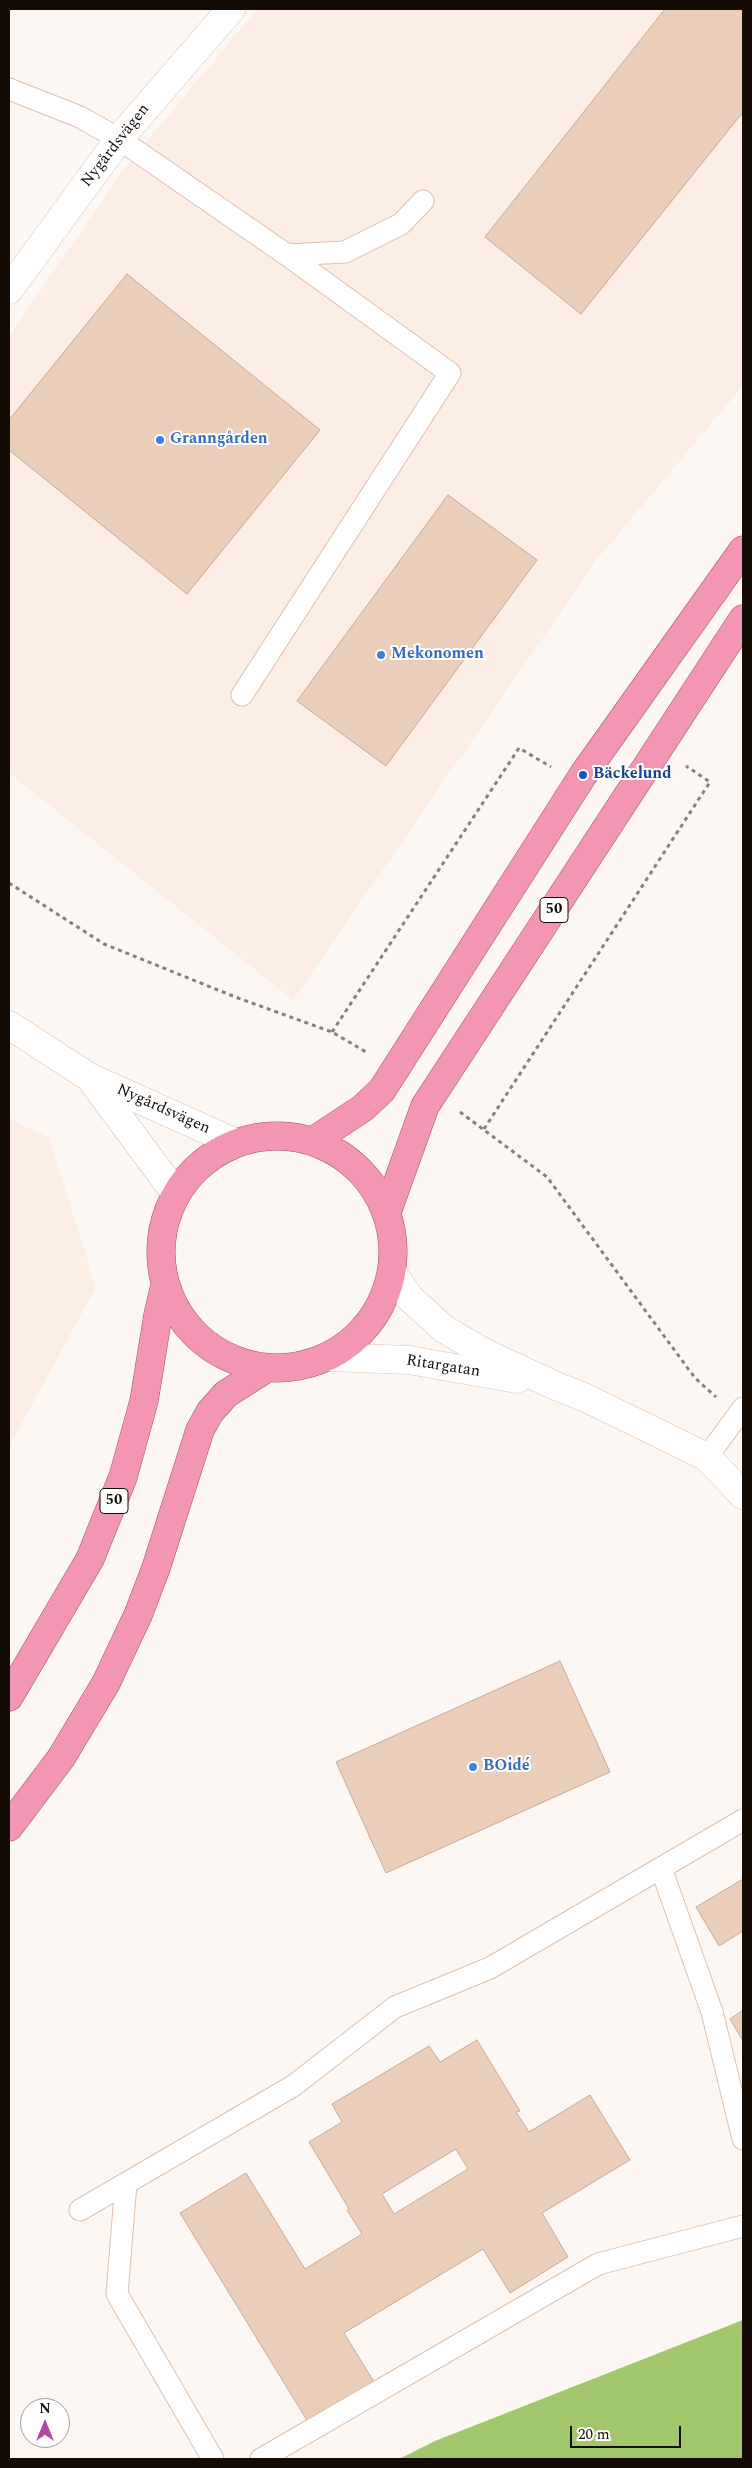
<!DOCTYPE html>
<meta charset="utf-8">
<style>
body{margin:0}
#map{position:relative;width:752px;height:2468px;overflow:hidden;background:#fdf7f3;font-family:Spectral,serif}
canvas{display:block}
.frame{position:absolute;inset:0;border:10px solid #140b05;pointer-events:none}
.north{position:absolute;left:20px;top:2398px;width:50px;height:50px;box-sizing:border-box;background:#fff;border:1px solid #a19d9b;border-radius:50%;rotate:0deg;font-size:14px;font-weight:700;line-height:20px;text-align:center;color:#140b05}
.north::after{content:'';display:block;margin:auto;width:18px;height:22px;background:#b447a6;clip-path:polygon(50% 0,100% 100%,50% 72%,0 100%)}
.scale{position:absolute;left:570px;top:2426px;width:111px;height:22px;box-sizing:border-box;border:2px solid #140b05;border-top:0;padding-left:6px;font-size:15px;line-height:18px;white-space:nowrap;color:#140b05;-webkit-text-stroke:4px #fff;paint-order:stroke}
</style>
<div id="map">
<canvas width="752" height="2468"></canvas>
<div class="frame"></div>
<div class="north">N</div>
<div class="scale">20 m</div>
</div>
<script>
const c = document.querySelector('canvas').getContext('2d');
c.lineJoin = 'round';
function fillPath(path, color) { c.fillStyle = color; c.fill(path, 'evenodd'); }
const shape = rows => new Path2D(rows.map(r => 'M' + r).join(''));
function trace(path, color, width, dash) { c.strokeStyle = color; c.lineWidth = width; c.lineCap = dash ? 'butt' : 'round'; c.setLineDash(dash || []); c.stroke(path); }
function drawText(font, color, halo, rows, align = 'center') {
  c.font = font + ' Spectral,serif'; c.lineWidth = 4; c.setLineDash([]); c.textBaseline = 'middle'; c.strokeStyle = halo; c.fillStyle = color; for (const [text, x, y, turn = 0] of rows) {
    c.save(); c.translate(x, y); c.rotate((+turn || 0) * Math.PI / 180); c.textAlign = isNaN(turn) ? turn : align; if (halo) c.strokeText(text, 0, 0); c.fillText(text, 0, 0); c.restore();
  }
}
const built = shape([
 [257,9,743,9,743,386,598,558,293,1000,9,773,9,337,119,175],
 [9,1119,49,1137,96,1287,9,1447]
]);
const forest = shape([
 [743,2320,743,2459,399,2459,435,2441]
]);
const building = shape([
 [665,9,743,9,743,112,581,314,485,237,665,9],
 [127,274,320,430,187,594,9,450,9,420,127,274],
 [448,495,537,560,386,766,297,701,448,495],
 [560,1661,610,1772,386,1873,336,1762,560,1661],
 [743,1879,743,1931,719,1946,696,1907,743,1879],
 [743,2010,743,2041,730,2019,743,2010],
 [477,2040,520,2111,516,2112,529,2132,590,2095,630,2160,542,2213,568,2257,510,2293,483,2249,344,2333,382,2395,316,2435,180,2213,246,2173,305,2269,362,2234,347,2210,349,2209,309,2142,342,2122,332,2104,429,2046,440,2062,477,2040],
 [456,2149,468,2169,394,2214,382,2194,456,2149]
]);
const path = shape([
 [9,883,104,944,238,998,332,1032,366,1052],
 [332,1032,519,748,551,767],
 [460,1112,547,1177,695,1378,716,1397],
 [484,1129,710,782,686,766]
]);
const service = shape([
 [9,89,80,117,119,139,287,255,450,373,242,695],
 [287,255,345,252,401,224,423,201],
 [707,1457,743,1408],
 [661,1868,712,2012,743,2139],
 [126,2183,117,2294,213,2459],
 [80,2210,293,2086,395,2007,490,1968,743,1820],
 [261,2459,598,2264,743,2226]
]);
const minor = shape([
 [392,1272,410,1298,444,1329,485,1353,556,1386,586,1398,707,1457,743,1495],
 [329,1357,409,1360,517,1379]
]);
const tertiary = shape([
 [9,290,119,139,231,9],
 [9,1025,89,1077,236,1143],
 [90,1078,176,1194]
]);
const trunk = shape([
 '161 1252a116 116 0 1 1 232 0a116 116 0 1 1-232 0Z',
 [313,1141,363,1108,382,1090,583,775,743,550],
 [387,1212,425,1106,743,619],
 [9,1697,90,1559,123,1477,144,1401,158,1315,165,1285],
 [9,1827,61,1758,106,1683,138,1615,156,1568,200,1430,210,1412,226,1394,267,1368]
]);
const markers = [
 [160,440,5,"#3f7fe0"],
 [381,655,5,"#3f7fe0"],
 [583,775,5,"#1a4fb4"],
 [473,1767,5,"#3f7fe0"]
];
const shields = [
 [554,910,28],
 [114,1501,28]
];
const shieldNames = [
 ["50",554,910],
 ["50",114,1501]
];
const streetNames = [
 ["Nygårdsvägen",116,146,-52],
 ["Nygårdsvägen",163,1110,24],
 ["Ritargatan",443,1367,9]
];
const shopNames = [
 ["Granngården",170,440],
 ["Mekonomen",391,655],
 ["BOidé",483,1767]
];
const transitNames = [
 ["Bäckelund",593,775]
];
fillPath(built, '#fceee4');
fillPath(forest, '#a2c66b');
fillPath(building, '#eaceba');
trace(building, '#c6ab97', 1);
trace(service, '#ddc2ad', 23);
trace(minor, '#ddc2ad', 29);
trace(tertiary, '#ddc2ad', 29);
trace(trunk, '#a2546a', 29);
trace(path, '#88807b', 3, [4, 4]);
trace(service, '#fff', 21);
trace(minor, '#fff', 28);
trace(tertiary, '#fff', 28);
trace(trunk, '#f296b4', 28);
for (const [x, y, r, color] of markers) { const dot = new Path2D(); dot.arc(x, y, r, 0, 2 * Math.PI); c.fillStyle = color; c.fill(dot); trace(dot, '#fff', 2); }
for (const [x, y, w] of shields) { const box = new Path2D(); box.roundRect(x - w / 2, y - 12.5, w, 25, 4); c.fillStyle = '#fff'; c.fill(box); trace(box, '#140b05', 1); }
drawText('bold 15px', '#140b05', null, shieldNames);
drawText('16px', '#140b05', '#fff', streetNames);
drawText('bold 16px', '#366cbe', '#fff', shopNames, 'left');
drawText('bold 16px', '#164399', '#fff', transitNames, 'left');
</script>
